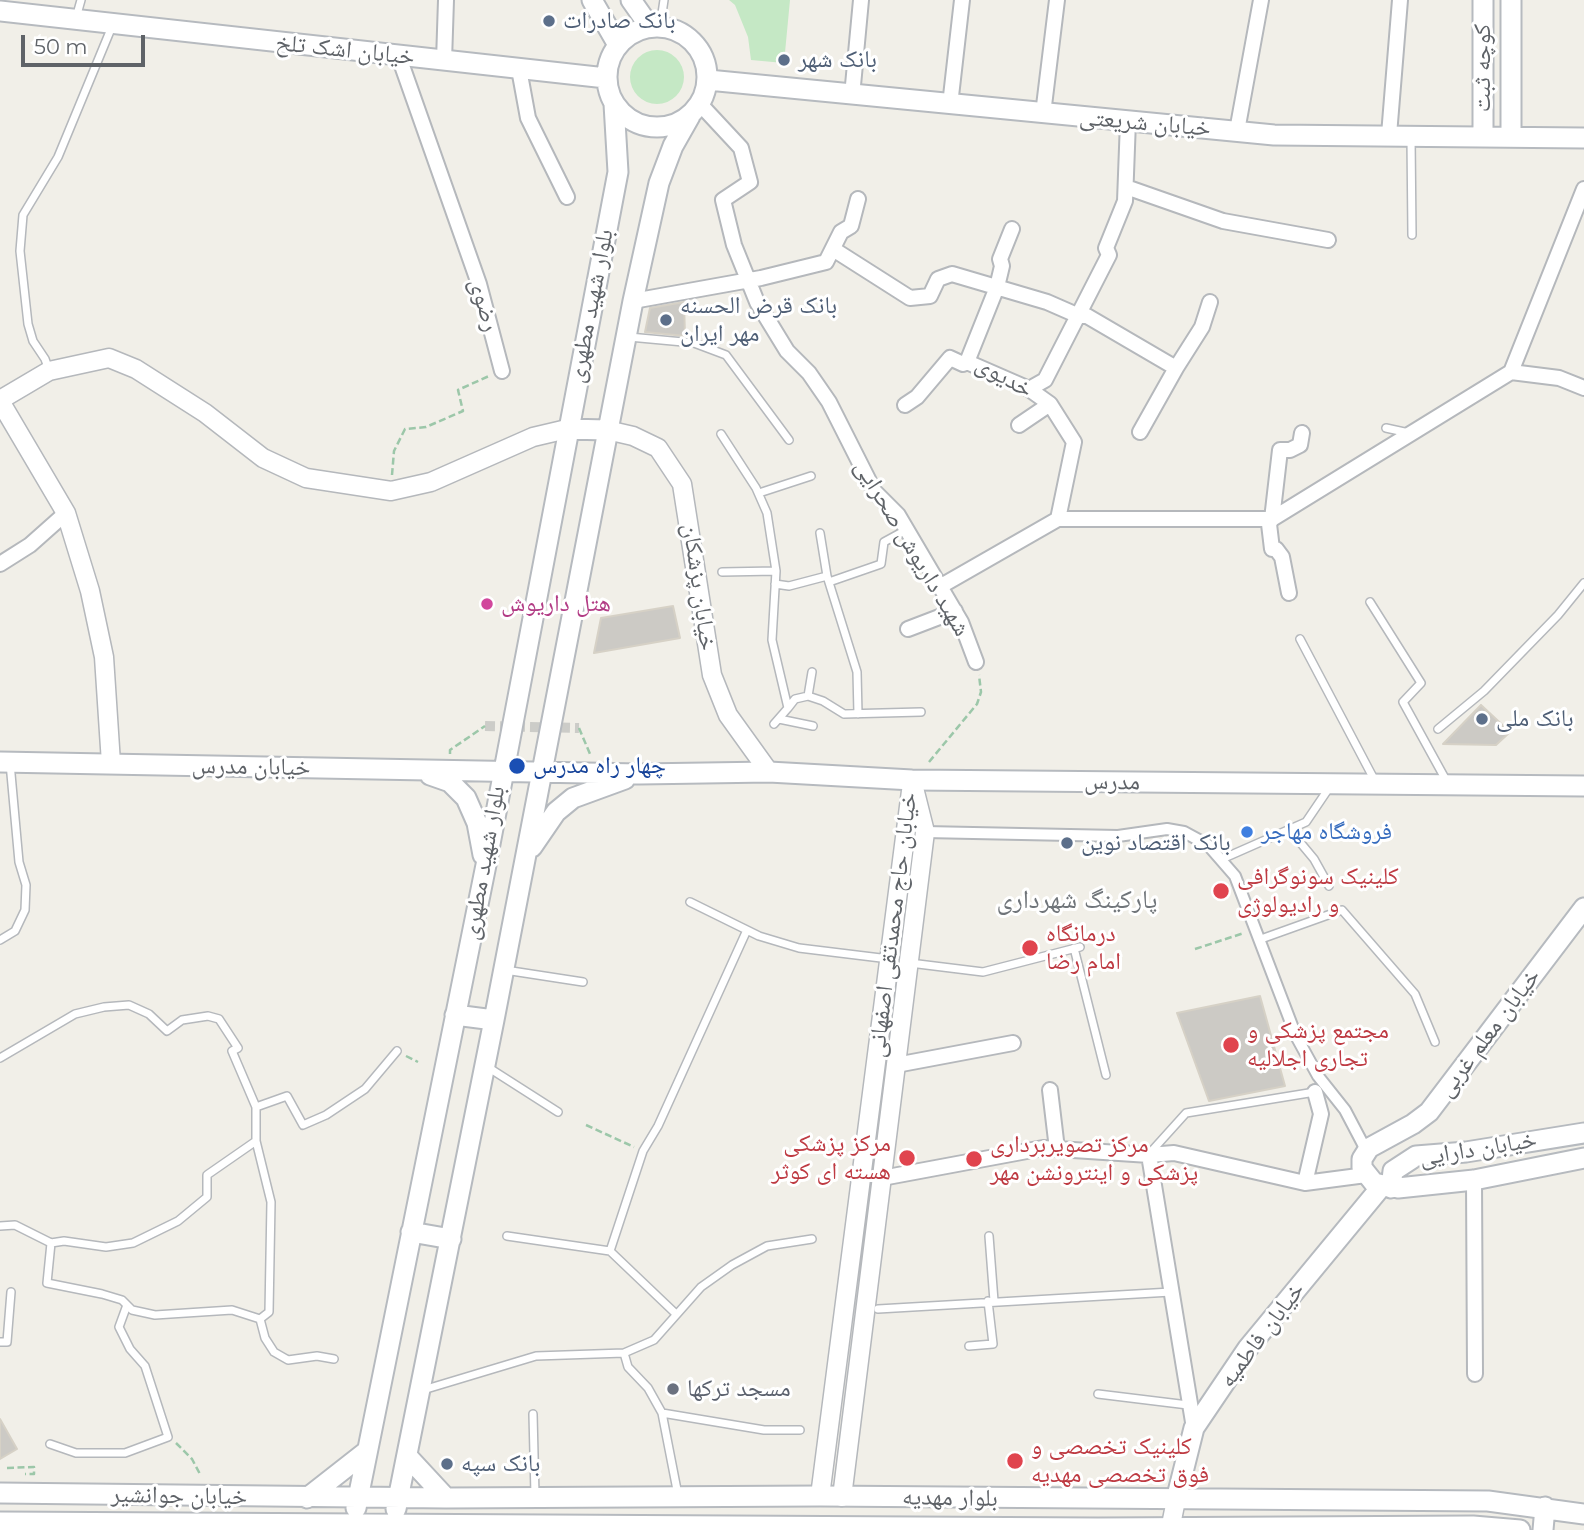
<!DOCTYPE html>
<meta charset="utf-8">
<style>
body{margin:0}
#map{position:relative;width:1584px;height:1530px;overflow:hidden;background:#f1efe8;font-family:Montserrat,sans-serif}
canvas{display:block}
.scale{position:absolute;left:21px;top:35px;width:124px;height:32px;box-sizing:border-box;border:4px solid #5f6368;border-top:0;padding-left:9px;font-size:21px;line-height:24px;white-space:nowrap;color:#5f6368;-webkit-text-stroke:5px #fff;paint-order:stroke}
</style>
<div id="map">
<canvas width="1584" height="1530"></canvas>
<div class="scale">50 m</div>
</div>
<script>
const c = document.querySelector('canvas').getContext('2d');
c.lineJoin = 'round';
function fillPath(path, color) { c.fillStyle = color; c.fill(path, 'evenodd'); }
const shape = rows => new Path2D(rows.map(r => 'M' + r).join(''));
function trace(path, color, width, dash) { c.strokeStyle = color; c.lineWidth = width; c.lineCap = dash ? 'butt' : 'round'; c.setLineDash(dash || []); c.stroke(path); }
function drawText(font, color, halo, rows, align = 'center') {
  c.font = font + ' Montserrat,"Noto Naskh Arabic",sans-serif'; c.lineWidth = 6; c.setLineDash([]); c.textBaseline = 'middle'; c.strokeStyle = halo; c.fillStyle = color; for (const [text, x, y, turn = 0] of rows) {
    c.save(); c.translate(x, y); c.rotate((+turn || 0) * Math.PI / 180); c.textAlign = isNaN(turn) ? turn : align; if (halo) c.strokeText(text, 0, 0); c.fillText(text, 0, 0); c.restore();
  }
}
const green = shape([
 [729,0,790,0,784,63,751,60,748,37,735,5],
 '630 77a27 27 0 1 1 54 0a27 27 0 1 1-54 0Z'
]);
const building = shape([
 [684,302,685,336,645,332,650,308,684,302],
 [673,606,680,638,594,653,601,618,673,606],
 [1481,705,1510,732,1496,745,1443,744,1481,705],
 [1260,996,1285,1086,1209,1101,1177,1013,1260,996],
 [0,1419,17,1449,0,1459,0,1419]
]);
const pedestrianTunnel = shape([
 [485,726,579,728]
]);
const path = shape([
 [392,475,394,451,405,429,426,427,463,411,458,390,489,376],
 [579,728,590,754],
 [450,754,450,750,485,726],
 [929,762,977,704,981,692,979,675],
 [1195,949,1244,933],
 [406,1056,418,1062],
 [586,1125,634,1147],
 [176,1443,192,1459,201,1476],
 [7,1468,34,1467,34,1474,25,1474]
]);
const service = shape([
 [76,18,81,0],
 [660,27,664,0],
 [1411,138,1412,235],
 [629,337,694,343,726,355,789,440],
 [49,370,45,359,33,341,28,324,20,251,23,215,58,157,113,24],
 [1386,428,1409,433],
 [721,434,756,488,767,513,776,571,772,640,788,708,774,724],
 [759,493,811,476],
 [820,533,827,576,857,672,858,714],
 [722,572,776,571],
 [829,582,881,564,884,542,906,530],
 [775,584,789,586,827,576],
 [1370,602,1421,683,1403,702,1447,782],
 [1300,639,1375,781],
 [808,696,823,701,844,714,921,712],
 [788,708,795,699,808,696,812,672],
 [779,719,813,726],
 [1438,729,1484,691,1558,615,1584,583],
 [1289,829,1314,859,1329,886],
 [1222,859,1306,822,1329,788],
 [690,902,759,936,799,948,889,959],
 [1261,939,1342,910,1415,994,1435,1042],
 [0,940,15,931,25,910,26,885,19,862,10,763],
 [1074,948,1106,1075],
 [910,963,983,972,1080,947],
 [505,970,583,982],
 [0,1058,75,1014,104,1007,129,1005,149,1014,167,1031,182,1020,208,1016,219,1019,238,1048,232,1051,256,1107,287,1096,303,1125,326,1115,365,1089,397,1051],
 [486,1066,558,1112],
 [1149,1154,1186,1113,1315,1092],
 [0,1226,15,1225,51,1243,64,1241,106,1247,133,1243,178,1221,207,1197,207,1175,256,1141,256,1107],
 [507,1236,610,1251,675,1313],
 [989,1236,994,1301],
 [51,1243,47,1283,102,1294,122,1300,132,1310,155,1315,232,1310,260,1319,269,1312,271,1202,256,1141],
 [610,1251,643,1151,658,1126,747,930],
 [878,1309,1171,1292],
 [260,1319,265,1338,274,1352,288,1360,317,1356,334,1359],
 [0,1342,7,1342,11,1292],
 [969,1346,993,1344,988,1301],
 [624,1353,628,1367,648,1388,662,1413,678,1495],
 [423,1390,536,1356,624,1353,654,1340,701,1287,732,1265,767,1246,812,1239],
 [1098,1394,1188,1405],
 [662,1413,764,1430,800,1430],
 [533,1414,535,1495],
 [50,1444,76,1453,125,1453,168,1437,145,1366,130,1349,119,1327,127,1305]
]);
const pedestrian = shape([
 [925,832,1118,836,1167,829,1184,832,1208,845,1235,876,1296,1036,1318,1076,1345,1110,1366,1150]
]);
const minor = shape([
 [399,57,479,284,502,371],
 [444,61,446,0],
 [519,69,528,118,567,197],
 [852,96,861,0],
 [700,104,741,148,750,182,723,200,734,245,757,302,787,351,809,373,829,402,874,491,898,515,961,622,976,662],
 [950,105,962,0],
 [1043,114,1057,0],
 [1237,131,1261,0],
 [1389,135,1400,0],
 [1126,187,1223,221,1328,240],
 [1012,229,1000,259,1002,266,997,287,967,362,1029,389,1050,404,1074,442,1058,519],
 [833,249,910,298,930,296,938,279,952,274,1047,302,1079,316,1087,316,1176,368,1202,327,1210,302],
 [633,301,761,278,826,262,841,232,851,226,858,199],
 [1511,372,1584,189],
 [1029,389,1045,380,1109,255,1106,248,1125,201,1128,121],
 [905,405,917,397,950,358,963,364,967,362],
 [1019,425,1050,404],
 [1140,432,1176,368],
 [1272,519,1511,372,1559,378,1584,388],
 [0,564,30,545,66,513],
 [941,586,1058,519,1272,519],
 [1289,593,1282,557,1276,549,1272,549,1269,524,1272,519,1280,450,1290,450,1300,445,1302,433],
 [908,629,955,611],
 [896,1065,1013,1043],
 [1050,1090,1057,1149],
 [1149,1155,1194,1428],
 [882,1178,1043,1148,1149,1155,1174,1153,1305,1183,1366,1175],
 [1474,1180,1475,1374],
 [1305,1183,1321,1114,1315,1092]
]);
const tertiary = shape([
 [0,400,49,371,109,358,136,369,205,413,263,458,306,478,391,491,431,482,533,437,567,429],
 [0,401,66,513,90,591,104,657,111,763],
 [607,430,633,436,658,448,682,484,712,675,728,715,769,772],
 [820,1496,911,791],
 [842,1497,925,832,912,780],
 [1170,1530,1176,1500]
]);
const secondary = shape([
 [592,0,618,45],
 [631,0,650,27],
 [0,11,606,78],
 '607 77a50 50 0 1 1 100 0a50 50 0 1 1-100 0Z',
 [708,80,1274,135,1584,138],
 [1483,136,1483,0],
 [1511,136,1511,0],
 [567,429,607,430],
 [0,762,640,774,769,772,912,780,1584,786],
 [430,775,450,782,466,798,477,823,483,855],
 [532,847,556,812,573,798,625,779],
 [1584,908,1429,1112,1413,1124,1369,1148,1362,1159,1362,1168,1374,1183,1398,1188,1474,1180,1584,1158],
 [455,1015,494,1020],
 [1391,1188,1393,1171,1416,1156,1466,1152,1584,1133],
 [411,1232,451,1239],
 [408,1457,446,1498],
 [0,1493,446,1498,820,1496,1488,1501,1584,1514],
 [307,1498,367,1451],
 [1176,1500,1194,1428,1248,1348,1381,1187],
 [356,1508,486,865,618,172,614,104],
 [396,1509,494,1020,633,301,659,183,673,146,690,116],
 [0,1522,1098,1528,1473,1526,1520,1530],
 [1543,1530,1545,1507]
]);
const markers = [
 [549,21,7,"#5c6f8a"],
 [784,60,7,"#5c6f8a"],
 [666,320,7,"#5c6f8a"],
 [487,604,7,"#d1479c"],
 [1482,719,7,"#5c6f8a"],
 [517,766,9,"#1a4fb4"],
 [1247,832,7,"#3f7fe0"],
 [1067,843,7,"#5c6f8a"],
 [1221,891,9,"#e0444e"],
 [1030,948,9,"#e0444e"],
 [1231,1045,9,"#e0444e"],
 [907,1158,9,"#e0444e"],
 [974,1159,9,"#e0444e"],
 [673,1389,7,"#6b7280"],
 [1015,1461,9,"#e0444e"],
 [447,1464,7,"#5c6f8a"]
];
const serviceNames = [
 ["بانک صادرات",563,21],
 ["بانک شهر",798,60],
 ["بانک قرض الحسنه",680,306],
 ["مهر ایران",680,334],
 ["بانک ملی",1496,719],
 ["بانک اقتصاد نوین",1081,843],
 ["بانک سپه",461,1464]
];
const streetNames = [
 ["خیابان اشک تلخ",345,50,6],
 ["کوچه ثبت",1483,68,-90],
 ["خیابان شریعتی",1145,123,5],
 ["رضوی",484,305,74],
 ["بلوار شهید مطهری",591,306,-79],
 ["خدیوی",1004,377,29],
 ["شهید داریوش صحرایی",912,548,59],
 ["خیابان پزشکان",699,587,82],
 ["خیابان مدرس",251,767,1],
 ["مدرس",1112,782,1],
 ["بلوار شهید مطهری",484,863,-80],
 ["خیابان حاج محمدتقی اصفهانی",893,925,-83],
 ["خیابان معلم غربی",1489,1033,-53],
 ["خیابان دارایی",1478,1149,-9],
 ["خیابان فاطمیه",1262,1335,-53],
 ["خیابان جوانشیر",179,1496,1],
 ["بلوار مهدیه",950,1498,1]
];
const hotelNames = [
 ["هتل داریوش",501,604]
];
const transitNames = [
 ["چهار راه مدرس",533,766]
];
const shopNames = [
 ["فروشگاه مهاجر",1261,832]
];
const healthNames = [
 ["کلینیک سونوگرافی",1237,877],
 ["و رادیولوژی",1237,905],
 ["درمانگاه",1046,934],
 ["امام رضا",1046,962],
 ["مجتمع پزشکی و",1247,1031],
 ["تجاری اجلالیه",1247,1059],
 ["مرکز پزشکی",891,1144,"right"],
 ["هسته ای کوثر",891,1172,"right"],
 ["مرکز تصویربرداری",990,1145],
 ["پزشکی و اینترونشن مهر",990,1173],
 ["کلینیک تخصصی و",1031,1447],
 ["فوق تخصصی مهدیه",1031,1475]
];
const worshipNames = [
 ["مسجد ترکها",687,1389]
];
const neighbourhoodNames = [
 ["پارکینگ شهرداری",1077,900]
];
fillPath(green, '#c5e8c5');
fillPath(building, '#cccac5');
trace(building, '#d6d1c6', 2);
trace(pedestrianTunnel, '#ccccc8', 10, [10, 5]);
trace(service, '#b5b8bc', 10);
trace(pedestrian, '#b5b8bc', 14);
trace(minor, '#b5b8bc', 18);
trace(tertiary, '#b5b8bc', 21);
trace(secondary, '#b6babf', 23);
trace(path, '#9cc7a9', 2.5, [7, 3.5]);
trace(service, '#fff', 7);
trace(pedestrian, '#fff', 10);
trace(minor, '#fff', 14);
trace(tertiary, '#fff', 18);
trace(secondary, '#fff', 19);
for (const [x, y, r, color] of markers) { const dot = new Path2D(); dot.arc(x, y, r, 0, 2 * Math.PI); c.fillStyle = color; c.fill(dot); trace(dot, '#fff', 2.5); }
drawText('24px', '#4e5e75', '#fff', serviceNames, 'left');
drawText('24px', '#5f6368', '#fff', streetNames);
drawText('24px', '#b23c85', '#fff', hotelNames, 'left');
drawText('24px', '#164399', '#fff', transitNames, 'left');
drawText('24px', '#366cbe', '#fff', shopNames, 'left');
drawText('24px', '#be3a42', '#fff', healthNames, 'left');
drawText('24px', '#5b616d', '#fff', worshipNames, 'left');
drawText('26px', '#70757a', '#fff', neighbourhoodNames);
</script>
